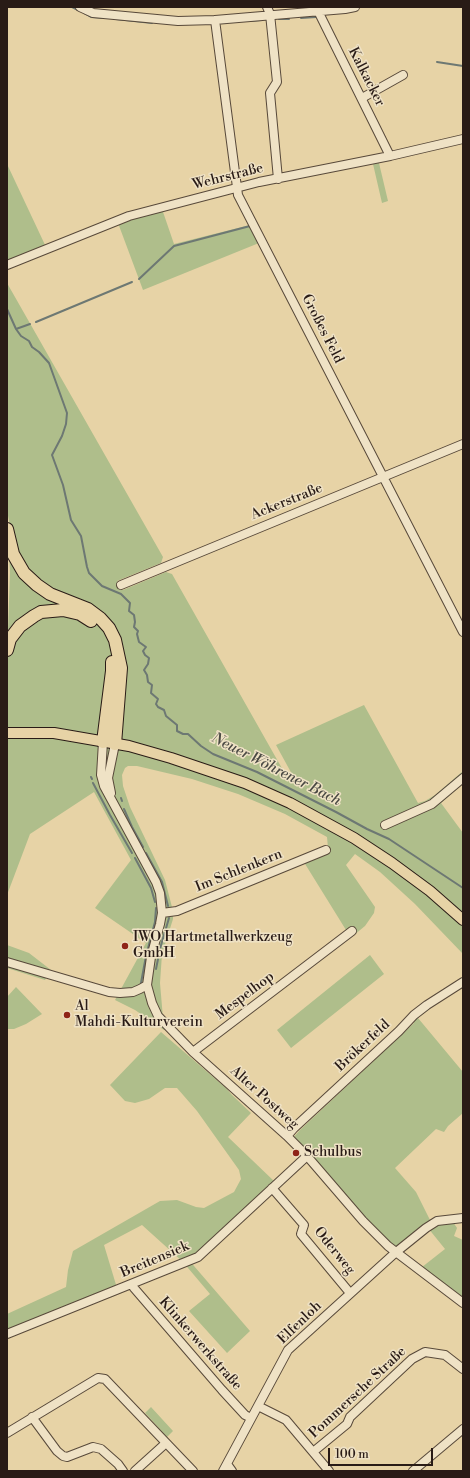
<!DOCTYPE html>
<meta charset="utf-8">
<style>
body{margin:0}
#map{position:relative;width:470px;height:1478px;overflow:hidden;background:#e7d3a6;font-family:"Libre Bodoni",serif}
canvas{display:block}
.frame{position:absolute;inset:0;border:8px solid #291b16;pointer-events:none}
.scale{position:absolute;left:328px;top:1448px;width:105px;height:18px;box-sizing:border-box;border:2px solid #291b16;border-top:0;padding-left:5px;font-size:12px;line-height:14px;white-space:nowrap;color:#291b16;-webkit-text-stroke:3px #efe2c5;paint-order:stroke}
</style>
<div id="map">
<canvas width="470" height="1478"></canvas>
<div class="frame"></div>
<div class="scale">100 m</div>
</div>
<script>
const c = document.querySelector('canvas').getContext('2d');
c.lineJoin = 'round';
function fillPath(path, color) { c.fillStyle = color; c.fill(path, 'evenodd'); }
const shape = rows => new Path2D(rows.map(r => 'M' + r).join(''));
function trace(path, color, width, dash) { c.strokeStyle = color; c.lineWidth = width; c.lineCap = dash ? 'butt' : 'round'; c.setLineDash(dash || []); c.stroke(path); }
function drawText(font, color, halo, rows, align = 'center') {
  c.font = font + ' "Libre Bodoni",serif'; c.lineWidth = 3; c.setLineDash([]); c.textBaseline = 'middle'; c.strokeStyle = halo; c.fillStyle = color; for (const [text, x, y, turn = 0] of rows) {
    c.save(); c.translate(x, y); c.rotate((+turn || 0) * Math.PI / 180); c.textAlign = isNaN(turn) ? turn : align; if (halo) c.strokeText(text, 0, 0); c.fillText(text, 0, 0); c.restore();
  }
}
const green = shape([
 [379,163,388,201,382,203,373,164],
 [7,164,46,247,7,263],
 [162,209,174,244,250,225,259,243,143,290,118,223],
 [7,283,163,557,161,563,117,581,123,590,166,572,172,574,288,779,293,776,276,745,364,705,418,803,425,801,435,795,463,771,463,784,441,803,463,833,463,954,415,904,380,872,355,854,346,865,375,907,374,913,365,926,354,935,346,930,302,859,328,848,327,837,285,814,238,794,192,779,137,766,128,766,125,768,122,775,123,786,130,807,165,880,173,911,173,919,162,954,160,983,164,1030,135,1010,115,1000,146,943,95,908,131,860,94,792,30,834,7,895,7,660,10,572,9,553,14,545,7,511],
 [7,945,29,953,51,970,45,980,7,968],
 [370,955,384,974,291,1048,277,1030],
 [463,986,433,1006,418,1018,463,1072,463,1113,448,1126,444,1132,436,1129,395,1168,416,1192,432,1224,453,1222,457,1228,454,1236,463,1240,463,1303,417,1271,445,1249,428,1228,396,1252,292,1139,300,1130,414,1023,411,1014],
 [16,987,42,1014,26,1024,14,1029,7,1029,7,997],
 [161,1032,226,1088,232,1095,251,1113,228,1137,275,1182,196,1256,188,1259,250,1331,227,1353,189,1311,210,1294,183,1262,142,1225,104,1245,117,1288,7,1332,7,1314,66,1287,68,1270,73,1251,160,1201,177,1200,196,1207,204,1208,234,1192,241,1179,239,1170,197,1111,177,1088,165,1088,149,1099,135,1103,125,1101,110,1085],
 [151,1407,173,1431,167,1437,145,1413]
]);
const stream = shape([
 [72,7,78,10],
 [84,13,91,17,107,18],
 [301,18,316,17],
 [116,19,152,23],
 [279,19,289,19],
 [245,21,262,20],
 [437,62,463,66],
 [139,279,174,246,250,226],
 [7,309,16,329,21,336,29,341,32,347,39,352,49,363,67,413,66,424,62,436,52,455,63,485,71,520,81,536,87,567,89,573,102,586,121,594,130,603,129,611,134,615,135,622,134,627,138,631,137,634,139,642,146,647,143,651,145,655,149,658,148,664,144,670,147,675,148,682,152,685,151,693,158,699,156,704,158,707,164,710,166,716,177,725,177,731,183,734,188,734,201,746,213,754,257,772,336,812,367,829,389,839,463,888],
 [36,322,132,282],
 [16,329,30,324],
 [91,777,92,779],
 [93,783,110,815,132,853],
 [121,798,122,801],
 [124,809,132,827,143,847],
 [146,853,162,882,168,906],
 [135,858,151,888,155,902],
 [159,952,169,918],
 [156,969,158,959],
 [141,983,146,956,155,922,156,908]
]);
const minor = shape([
 [80,7,93,13,178,21,215,20,345,9,355,7],
 [267,7,270,14,277,82,270,93,278,179],
 [318,11,390,156],
 [215,20,238,195,463,632],
 [362,98,403,75],
 [7,265,129,216,259,182,390,156,463,139],
 [121,585,463,444],
 [103,742,101,775,104,786,156,882,160,893,162,913,160,924,151,957,147,985,152,1003,158,1016,193,1052,287,1136,307,1156,363,1221,388,1246,463,1303],
 [111,793,108,778,115,744],
 [385,825,432,804,463,778],
 [162,913,177,911,326,850],
 [7,962,109,992,120,993,133,992,140,989,147,985],
 [193,1052,352,931],
 [287,1136,294,1128,399,1031,414,1015,427,1005,463,982],
 [272,1188,304,1225,301,1234,350,1293],
 [132,1284,134,1288,222,1390,245,1415,251,1418],
 [7,1334,198,1257,307,1156],
 [258,1406,286,1420,329,1471],
 [32,1417,57,1451,63,1456,67,1457,93,1447,101,1449,118,1464,123,1471],
 [7,1433,98,1378,105,1379,193,1471],
 [313,1452,347,1424,350,1417,412,1359,425,1352,445,1355,463,1369],
 [227,1464,232,1471],
 [135,1471,166,1443],
 [223,1471,288,1350,395,1253,426,1228,437,1221,463,1218],
 [413,1471,463,1429]
]);
const major = shape([
 [7,733,54,733,129,746,171,758,245,783,290,803,354,838,392,863,430,891,463,920]
]);
const highway = shape([
 [7,529,13,554,24,573,37,585,50,594,88,609,100,618,109,628,115,640,121,668,115,744],
 [7,650,10,639,20,626,34,616,41,612,63,610,80,614,91,621],
 [103,742,112,671,112,662]
]);
const markers = [
 [125,946,4,"#8f2418"],
 [67,1015,4,"#8f2418"],
 [296,1153,4,"#8f2418"]
];
const streetNames = [
 ["Kalkacker",366,77,63],
 ["Wehrstraße",228,177,-14],
 ["Großes Feld",322,329,63],
 ["Ackerstraße",287,502,-22],
 ["Im Schlenkern",239,871,-22],
 ["Mespelhop",245,996,-37],
 ["Brökerfeld",363,1046,-43],
 ["Alter Postweg",264,1098,42],
 ["Oderweg",334,1251,51],
 ["Breitensiek",155,1260,-23],
 ["Elfenloh",300,1323,-44],
 ["Klinkerwerkstraße",200,1344,49],
 ["Pommersche Straße",358,1393,-43]
];
const poiNames = [
 ["IWO Hartmetallwerkzeug",133,938],
 ["GmbH",133,954],
 ["Al",75,1007],
 ["Mahdi-Kulturverein",75,1023],
 ["Schulbus",304,1153]
];
const waterNames = [
 ["Neuer Wöhrener Bach",276,770,27]
];
fillPath(green, '#afbe8b');
trace(stream, '#6d7873', 2);
trace(minor, '#58493a', 10);
trace(major, '#291b16', 12);
trace(highway, '#291b16', 14);
trace(minor, '#efe2c5', 8);
trace(major, '#e7d3a6', 10);
trace(highway, '#e7d3a6', 12);
for (const [x, y, r, color] of markers) { const dot = new Path2D(); dot.arc(x, y, r, 0, 2 * Math.PI); c.fillStyle = color; c.fill(dot); trace(dot, '#efe2c5', 1.5); }
drawText('14px', '#291b16', '#efe2c5', streetNames);
drawText('14px', '#291b16', '#efe2c5', poiNames, 'left');
drawText('italic 15px', '#4b4a44', '#efe2c5', waterNames);
</script>
